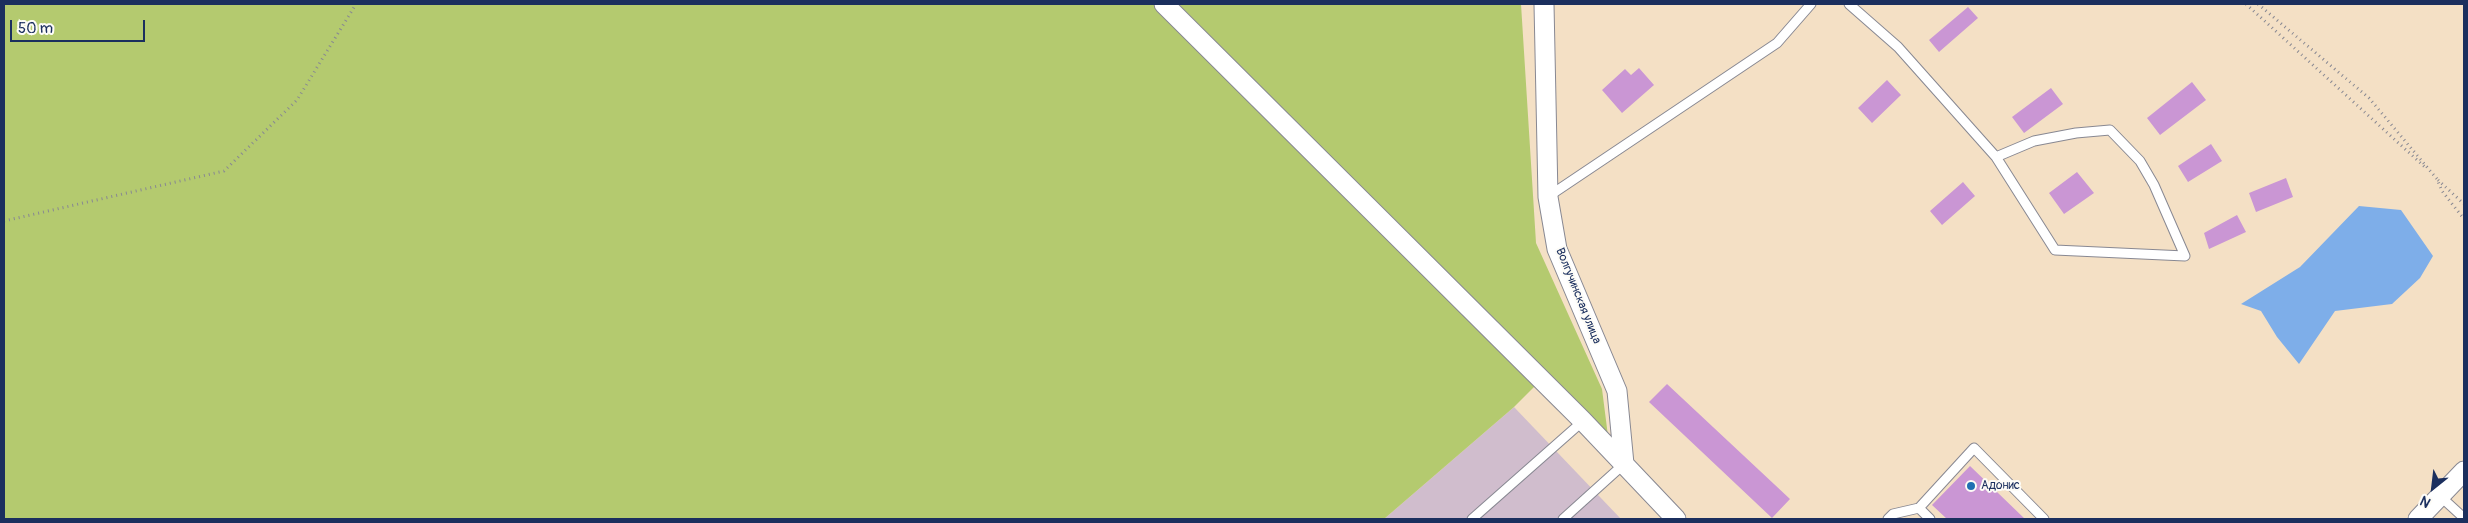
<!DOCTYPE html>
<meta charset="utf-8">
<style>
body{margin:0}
#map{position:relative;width:2468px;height:523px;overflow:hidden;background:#f4e0c5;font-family:Pangolin,sans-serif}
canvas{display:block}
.frame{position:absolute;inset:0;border:5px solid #1b2f5e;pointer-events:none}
.north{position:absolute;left:2408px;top:463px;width:50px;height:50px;-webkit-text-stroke:4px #fdfcf7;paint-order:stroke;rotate:209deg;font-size:14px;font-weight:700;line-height:20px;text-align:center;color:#1b2f5e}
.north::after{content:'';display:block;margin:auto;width:18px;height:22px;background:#1b2f5e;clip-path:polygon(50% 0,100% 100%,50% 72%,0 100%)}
.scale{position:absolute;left:10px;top:20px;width:135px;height:22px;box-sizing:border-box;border:2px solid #1b2f5e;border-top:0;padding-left:6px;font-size:15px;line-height:18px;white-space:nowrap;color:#1b2f5e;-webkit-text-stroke:4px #fdfcf7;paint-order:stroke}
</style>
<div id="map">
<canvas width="2468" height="523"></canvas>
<div class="frame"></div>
<div class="north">N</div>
<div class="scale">50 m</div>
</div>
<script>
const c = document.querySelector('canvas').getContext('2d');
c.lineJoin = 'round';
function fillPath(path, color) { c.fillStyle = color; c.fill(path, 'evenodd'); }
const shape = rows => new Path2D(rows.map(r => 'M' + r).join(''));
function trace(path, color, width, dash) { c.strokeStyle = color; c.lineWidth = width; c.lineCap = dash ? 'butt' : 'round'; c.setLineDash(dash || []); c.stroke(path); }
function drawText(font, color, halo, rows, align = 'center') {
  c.font = font + ' Pangolin,sans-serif'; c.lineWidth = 4; c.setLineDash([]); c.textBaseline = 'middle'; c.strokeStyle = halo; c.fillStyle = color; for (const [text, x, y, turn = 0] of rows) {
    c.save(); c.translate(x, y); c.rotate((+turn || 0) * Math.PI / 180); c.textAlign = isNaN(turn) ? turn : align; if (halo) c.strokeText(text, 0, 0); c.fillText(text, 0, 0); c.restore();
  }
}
const industrial = shape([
 [1514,407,1621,519,1384,519]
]);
const green = shape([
 [4,4,1521,4,1536,243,1602,389,1608,436,1548,373,1514,407,1384,519,4,519]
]);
const water = shape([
 [2359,206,2401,210,2433,256,2420,278,2392,304,2335,311,2299,364,2277,337,2261,311,2241,304,2300,267]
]);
const building = shape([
 [1968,7,1978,18,1939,52,1929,40],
 [1639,68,1654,85,1622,113,1602,90,1625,69,1631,75],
 [1887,80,1901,95,1872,123,1858,108],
 [2192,82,2206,100,2160,135,2147,118],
 [2051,88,2063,104,2024,133,2012,117],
 [2211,144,2222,161,2188,182,2178,166],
 [2077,172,2094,193,2064,214,2049,193],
 [2286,178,2293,197,2256,212,2249,193],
 [1963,182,1975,196,1942,225,1930,211],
 [2237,215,2246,232,2209,249,2204,233],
 [1667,384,1790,499,1772,518,1649,402],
 [1970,466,2025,519,1947,519,1932,505]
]);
const path = shape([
 [2246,4,2427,169],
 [2258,4,2369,98,2437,179,2442,191,2464,219],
 [2438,180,2464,204],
 [4,221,224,171,297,100,356,4]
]);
const lane = shape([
 [1849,4,1898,47,1996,157,2055,250,2185,256,2154,185,2140,161,2110,130,2076,133,2034,141,1996,157],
 [1549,196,1777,43,1811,4],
 [2440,496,2464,518],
 [1919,508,1930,519],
 [1472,519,1583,421],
 [1563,519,1624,464],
 [1888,519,1893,514,1919,508,1974,448,2044,519]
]);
const street = shape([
 [1164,4,1583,421,1676,519],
 [1544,4,1548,197,1557,249,1617,391,1624,464],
 [2418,519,2464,471]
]);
const markers = [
 [1971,486,5,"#1f6fb2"]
];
const streetNames = [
 ["Волгучинская улица",1578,296,68]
];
const poiNames = [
 ["Адонис",1981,486]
];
fillPath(industrial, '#d0bdcd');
fillPath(green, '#b4ca6f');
fillPath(water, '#7eaee9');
fillPath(building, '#ca96d4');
trace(lane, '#888892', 11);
trace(street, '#888892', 21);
trace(path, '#888892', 3, [1, 4]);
trace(lane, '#fff', 9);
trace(street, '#fff', 19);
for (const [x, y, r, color] of markers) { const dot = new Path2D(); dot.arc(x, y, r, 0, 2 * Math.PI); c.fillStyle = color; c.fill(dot); trace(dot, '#fdfcf7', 2); }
drawText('12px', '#1b2f5e', '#fdfcf7', streetNames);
drawText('12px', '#1b2f5e', '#fdfcf7', poiNames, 'left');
</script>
